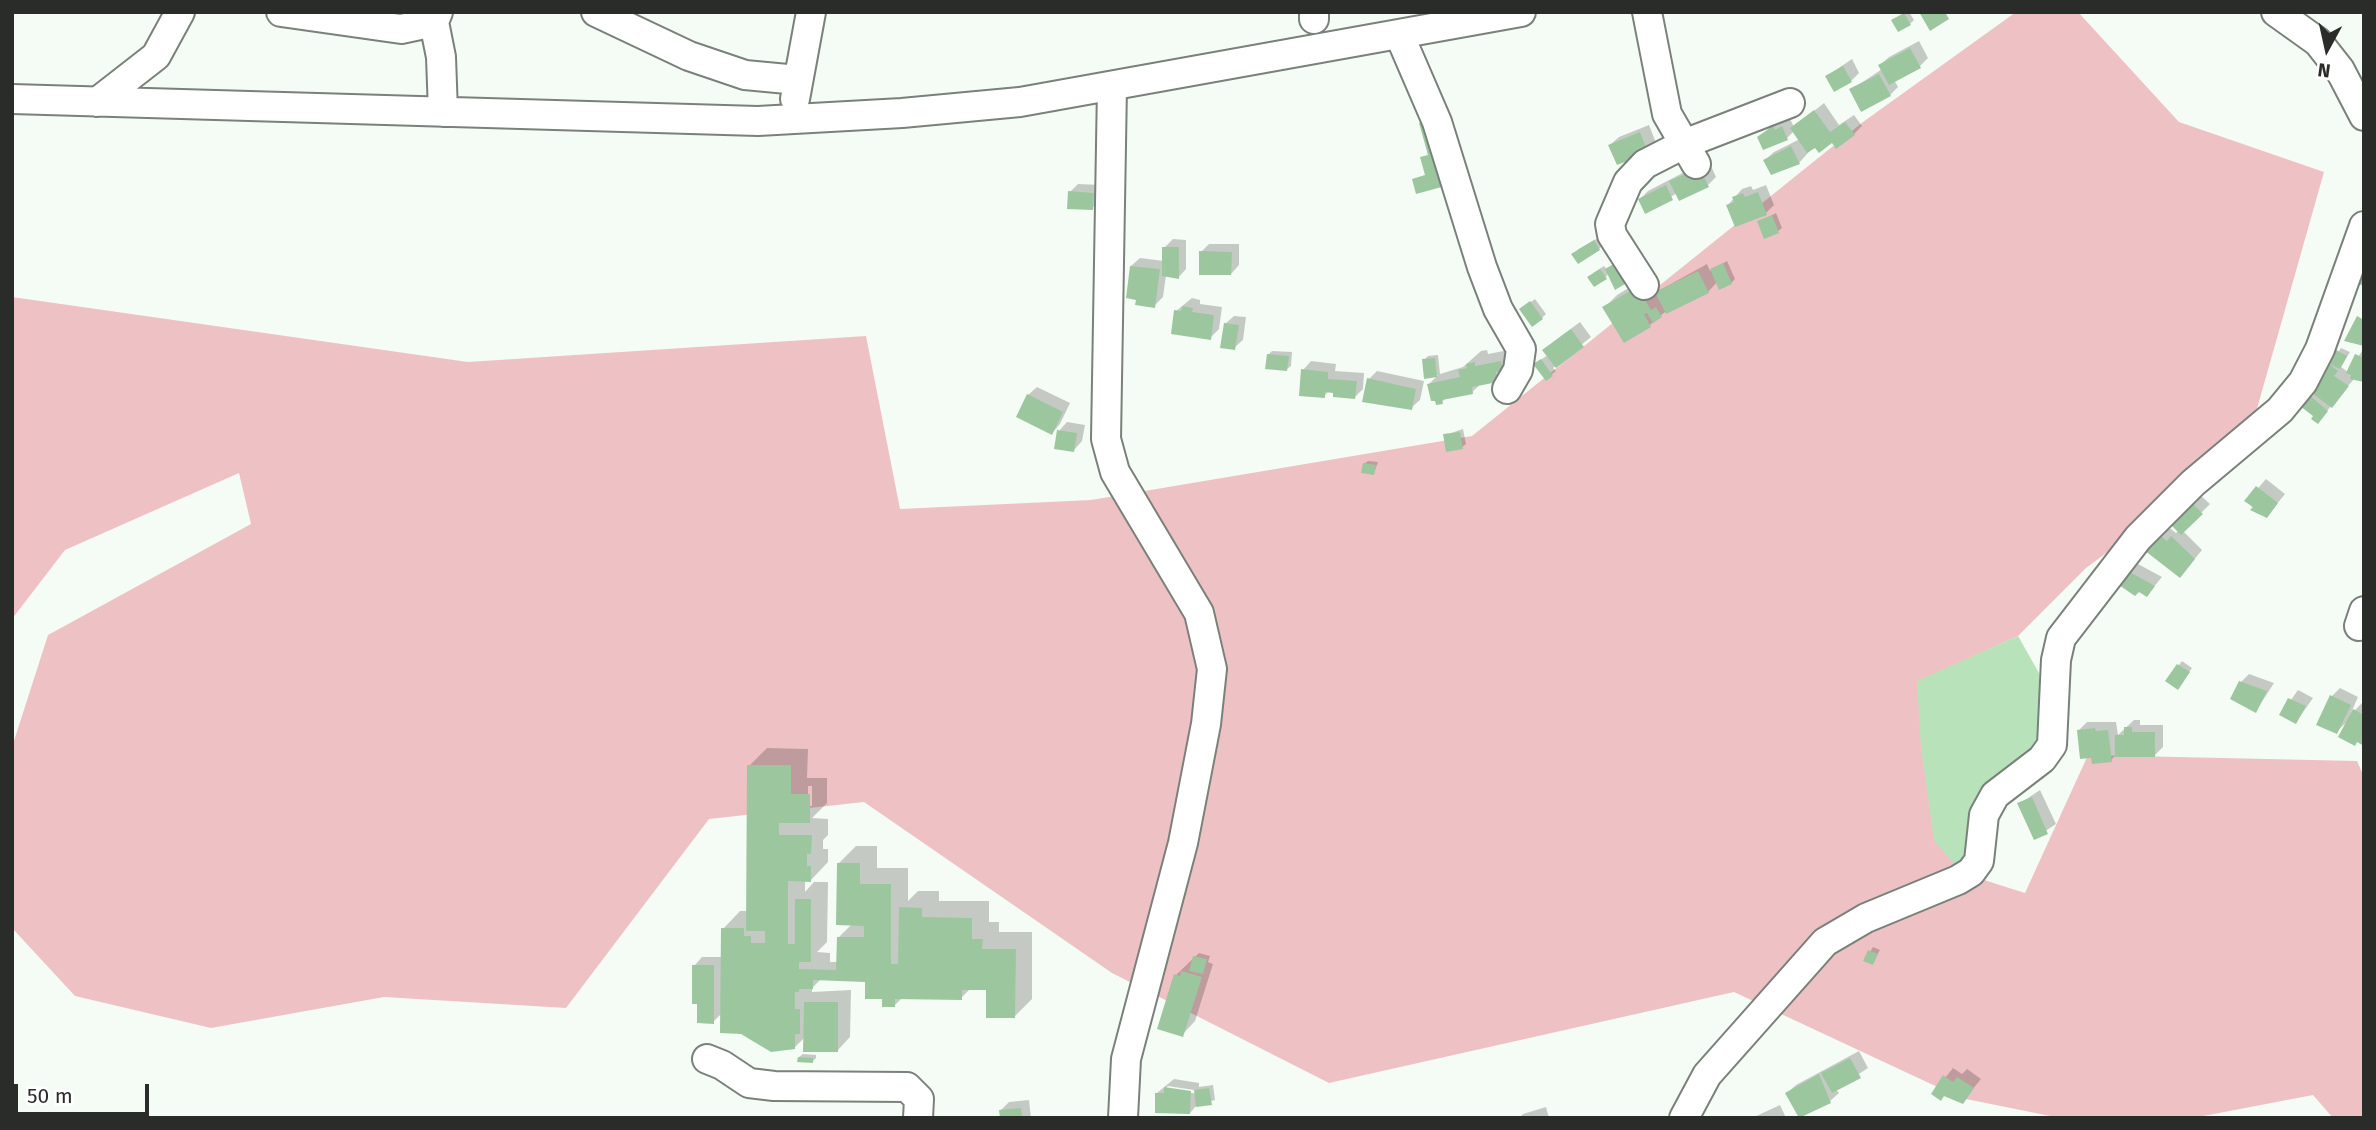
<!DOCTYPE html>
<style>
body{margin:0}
#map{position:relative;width:2376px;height:1130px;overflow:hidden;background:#f5fcf5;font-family:"Fira Sans",sans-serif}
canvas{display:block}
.frame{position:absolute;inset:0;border:14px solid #2a2c2a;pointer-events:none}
.north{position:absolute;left:2292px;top:14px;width:70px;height:70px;-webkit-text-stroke:5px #fff;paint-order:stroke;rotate:188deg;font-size:19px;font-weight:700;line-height:28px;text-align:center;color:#2a2c2a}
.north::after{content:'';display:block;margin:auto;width:24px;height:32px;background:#2a2c2a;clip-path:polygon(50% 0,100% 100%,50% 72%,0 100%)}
.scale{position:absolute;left:14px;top:1084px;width:135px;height:32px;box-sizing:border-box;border:4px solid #2a2c2a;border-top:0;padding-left:9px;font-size:21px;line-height:24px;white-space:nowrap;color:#2a2c2a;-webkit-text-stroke:5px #fff;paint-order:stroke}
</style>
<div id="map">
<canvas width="2376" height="1130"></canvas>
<div class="frame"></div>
<div class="north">N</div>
<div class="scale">50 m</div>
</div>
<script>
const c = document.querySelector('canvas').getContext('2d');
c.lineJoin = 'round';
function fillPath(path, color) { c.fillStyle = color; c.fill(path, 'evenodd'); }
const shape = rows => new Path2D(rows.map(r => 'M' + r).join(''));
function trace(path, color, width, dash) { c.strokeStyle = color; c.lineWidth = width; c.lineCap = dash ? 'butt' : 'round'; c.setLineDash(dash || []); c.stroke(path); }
const green = shape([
 [2016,12,2078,12,2179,122,2324,172,2245,451,2086,568,2018,636,1917,682,1962,873,2025,893,2088,755,2357,761,2364,777,2364,1118,2333,1118,2313,1095,2193,1118,2060,1118,1961,1098,1734,992,1329,1083,1112,973,864,802,709,819,566,1008,384,997,211,1028,75,996,12,928,12,747,48,635,251,524,239,473,65,550,12,619,12,297,468,362,866,336,900,509,1091,500,1472,436,1863,122]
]);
const water = shape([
 [2018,636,2039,673,2046,745,1970,846,1962,873,1934,840,1921,748,1917,681]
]);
const shadow = shape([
 [1905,12,1909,12,1914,20,1910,24,1894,20],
 [1919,41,1928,58,1920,66,1894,80,1898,87,1890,95,1851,90,1882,69,1880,65,1889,57],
 [1852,59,1859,73,1851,81,1827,76],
 [1824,103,1839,125,1854,115,1862,126,1854,134,1815,145,1799,163,1765,160,1774,152,1800,139,1794,131,1787,138,1759,138,1774,123,1790,119,1794,127],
 [1649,125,1656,143,1647,151,1610,145,1619,137],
 [1698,165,1701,170,1711,166,1716,177,1708,185,1677,193,1646,212,1640,199,1648,191],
 [1078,184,1101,185,1101,200,1092,208,1070,192],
 [1766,185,1774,205,1766,213,1728,205,1742,189,1751,186,1753,190],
 [1776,213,1782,228,1778,231,1759,222],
 [1598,238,1603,245,1599,249,1577,250],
 [1173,239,1186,240,1186,269,1178,278,1166,275,1163,297,1154,306,1131,266,1140,258,1164,261,1164,248],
 [1209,244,1239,244,1239,265,1231,274,1201,252],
 [1616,261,1606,277,1593,273,1604,266,1607,270],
 [1727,261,1735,279,1731,283,1717,282,1708,292,1666,311,1650,325,1624,341,1604,308,1617,295,1650,275,1660,290,1707,264,1710,271],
 [1192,298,1200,300,1200,304,1222,307,1219,329,1210,338,1176,311],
 [1535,299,1546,314,1542,318,1525,306],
 [1234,316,1246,317,1243,340,1234,348,1225,324],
 [1580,322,1591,337,1553,368,1556,371,1546,379,1539,361,1548,355,1553,342],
 [2341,348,2350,352,2341,367,2348,372,2364,348,2364,380,2354,379,2321,418,2316,415,2310,397,2315,394,2329,364],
 [1514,349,1497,380,1481,384,1472,392,1447,397,1442,402,1429,384,1438,375,1426,377,1424,360,1428,356,1438,355,1440,374,1463,367,1481,351,1487,350,1488,354],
 [1272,351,1292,352,1291,366,1287,369,1268,355],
 [1311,361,1336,364,1335,371,1364,373,1363,389,1355,397,1329,391,1324,396,1303,370],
 [1377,371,1424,381,1420,400,1411,408,1369,379],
 [1037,387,1070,403,1060,424,1052,433,1028,395],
 [1067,422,1085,425,1082,441,1074,450,1059,431],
 [1463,429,1466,444,1462,447,1445,435],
 [1368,461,1378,462,1374,473,1364,464],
 [2266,479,2285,494,2267,516,2261,511,2258,514,2247,501],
 [2199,494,2210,504,2183,531,2202,550,2188,567,2147,549,2167,526,2176,533,2179,530,2171,523],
 [2138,564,2162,577,2147,595,2129,572],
 [2182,661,2192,668,2181,684,2167,681],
 [2249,674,2274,683,2256,711,2241,682],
 [2340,688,2358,697,2350,715,2364,701,2364,744,2348,721,2336,732,2332,696],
 [2298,690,2313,698,2296,722,2281,714],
 [2134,720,2140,720,2140,725,2163,725,2163,747,2154,756,2115,756,2111,760,2079,730,2087,722,2116,722,2118,735],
 [767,748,808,749,807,778,827,778,827,803,812,818,828,819,828,835,823,840,823,849,828,849,828,862,811,880,805,880,805,892,814,882,828,882,827,942,817,952,830,953,830,962,838,962,838,938,852,924,839,863,856,846,877,846,877,868,908,868,908,901,918,891,939,891,939,901,989,901,989,922,999,922,999,932,1032,932,1032,999,1015,1016,988,988,971,988,961,998,902,998,895,1005,867,980,821,979,812,988,812,992,851,990,850,1037,837,1051,805,1037,794,1048,722,1013,713,1022,694,966,702,957,723,957,723,929,740,911,748,911,749,766],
 [808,786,812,786,812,806,808,806],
 [2040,790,2056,824,2035,838,2019,804],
 [1873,947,1880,950,1872,963,1865,960],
 [1199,953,1210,956,1208,962,1213,964,1195,1021,1182,1035,1176,975],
 [1859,1051,1868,1068,1836,1089,1839,1093,1830,1101,1801,1117,1787,1093,1796,1085],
 [803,1054,816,1055,816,1058,812,1062,799,1057],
 [1953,1068,1962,1074,1967,1069,1981,1079,1963,1101,1933,1093],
 [1174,1079,1199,1083,1199,1087,1213,1085,1215,1100,1197,1105,1190,1113,1157,1093],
 [1168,1086,1200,1091,1199,1094,1165,1089],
 [1029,1100,1031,1118,1002,1118,1001,1110,1009,1102],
 [1780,1105,1786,1118,1752,1118],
 [1546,1107,1549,1118,1519,1118,1523,1114]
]);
const building = shape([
 [1919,12,1945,12,1949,19,1930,31],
 [1904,13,1911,25,1898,32,1891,20],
 [1910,48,1921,68,1889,85,1878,65],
 [1843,66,1852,82,1834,92,1825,76],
 [1879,74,1891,96,1861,112,1849,89],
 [1814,110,1830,132,1845,122,1855,135,1836,149,1832,143,1819,153,1815,148,1807,153,1790,128],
 [1430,120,1449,185,1416,194,1412,179,1425,175,1420,157,1428,155,1419,123],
 [1773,126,1775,130,1782,126,1788,140,1763,150,1757,137],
 [1640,132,1648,153,1617,165,1608,145],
 [1791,146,1800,164,1771,175,1763,160],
 [1690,172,1692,177,1702,173,1709,187,1679,201,1669,181],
 [1666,185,1673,200,1645,214,1638,199],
 [1068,191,1094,193,1093,210,1067,209],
 [1758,192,1767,215,1735,227,1726,205,1734,202,1732,197,1743,193,1745,197],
 [1772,215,1779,233,1764,239,1757,221],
 [1594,240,1600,250,1578,264,1571,254],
 [1162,247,1179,247,1179,279,1162,276],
 [1199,251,1232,252,1231,275,1199,275],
 [1621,260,1633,279,1615,290,1605,269],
 [1723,263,1732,284,1719,290,1710,269],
 [1130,266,1160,269,1155,308,1135,305,1136,300,1126,298],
 [2364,267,2364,286,2356,283],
 [1600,269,1607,279,1594,287,1587,277],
 [1698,271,1709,293,1666,314,1655,292],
 [1637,287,1651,310,1656,307,1662,317,1653,323,1647,313,1644,314,1651,327,1624,343,1602,307],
 [1530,301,1543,319,1532,327,1519,309],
 [1182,306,1193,308,1192,312,1214,315,1211,340,1171,334,1174,310,1181,311],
 [2357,316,2364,320,2364,346,2344,341],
 [1224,323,1239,325,1235,350,1220,348],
 [1571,329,1584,347,1556,368,1542,350],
 [2336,350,2347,356,2340,369,2330,364],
 [1267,354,1289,356,1287,371,1265,369],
 [2355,354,2364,358,2364,382,2350,379,2351,375,2346,373],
 [1435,358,1437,377,1424,379,1422,359],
 [1541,359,1553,376,1546,381,1533,364],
 [1501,361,1503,371,1496,372,1498,382,1472,387,1473,394,1442,400,1443,404,1436,405,1435,401,1431,401,1427,384,1460,377,1458,370,1467,368,1466,364,1475,362,1475,366],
 [2328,363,2338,371,2334,376,2349,386,2332,408,2313,394,2316,390,2310,386],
 [1301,369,1328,372,1328,379,1357,381,1355,399,1333,397,1333,393,1325,392,1325,398,1299,396],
 [1367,378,1416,389,1412,410,1362,402],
 [1027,394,1063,412,1052,435,1016,417],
 [2309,395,2328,411,2318,424,2311,419,2313,416,2300,406],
 [1057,430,1077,433,1074,452,1054,449],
 [1460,432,1463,449,1446,452,1443,434],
 [1363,463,1376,465,1374,475,1361,473],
 [2256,486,2278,503,2267,518,2250,510,2253,507,2244,501],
 [2190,501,2203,514,2181,535,2169,523],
 [2157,533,2167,541,2171,536,2195,559,2180,578,2144,550],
 [2128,571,2155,586,2147,597,2139,592,2135,596,2119,585],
 [2177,664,2190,672,2178,690,2165,681],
 [2239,681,2267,691,2256,713,2230,699],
 [2330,695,2351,705,2337,734,2316,725],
 [2288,698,2306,706,2296,724,2279,715],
 [2353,709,2364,715,2364,746,2357,742,2355,746,2338,737],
 [2124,727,2132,727,2132,732,2155,732,2155,757,2115,757,2115,735,2124,735],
 [2095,728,2096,731,2108,730,2112,762,2092,764,2091,758,2080,759,2077,730],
 [747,765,791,765,791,794,810,794,810,823,779,823,779,835,812,835,811,854,807,854,807,866,811,866,811,882,788,881,788,944,795,944,795,899,811,899,811,962,799,962,799,969,836,970,837,937,864,937,864,926,836,925,837,863,860,863,860,884,891,884,891,964,898,964,899,907,922,908,922,917,972,918,972,939,983,939,982,949,1016,949,1015,1018,986,1018,986,990,962,990,962,1000,895,999,895,1007,882,1007,882,999,865,999,865,982,813,980,813,989,799,989,799,992,795,992,795,1009,800,1009,800,1034,795,1034,795,1049,771,1052,741,1034,720,1033,721,928,744,928,744,936,751,936,751,943,765,943,765,931,746,931],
 [2032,797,2048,834,2034,840,2017,803],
 [1868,950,1878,954,1873,965,1863,961],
 [1193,956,1207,959,1203,974,1189,971],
 [692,965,714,965,714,1024,697,1023,697,1004,692,1004],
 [1181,971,1202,977,1183,1037,1157,1029,1174,974,1180,976],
 [804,1002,838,1002,838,1052,803,1052],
 [798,1057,813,1058,813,1063,797,1062],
 [1850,1058,1861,1078,1832,1093,1821,1073],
 [1819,1074,1831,1103,1799,1118,1785,1093],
 [1943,1075,1953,1082,1957,1077,1974,1088,1963,1104,1944,1096,1941,1101,1931,1094],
 [1164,1087,1191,1091,1190,1114,1155,1113,1155,1093,1164,1093],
 [1209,1088,1212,1105,1196,1107,1194,1090],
 [1021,1108,1022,1118,1000,1118,999,1110]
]);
const minor = shape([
 [281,12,401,29,434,22],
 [438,12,434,22,441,57,443,112],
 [596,12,689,56,745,75,798,80],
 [1314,12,1314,19],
 [1647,12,1667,114,1696,164],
 [2276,12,2318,42,2340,70,2364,116],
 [1399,34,1437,122,1482,267,1498,309,1521,349,1518,370,1507,389],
 [1112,86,1106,439,1115,472,1199,613,1212,669,1206,724,1183,843,1126,1059,1123,1118],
 [12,99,758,121,902,113,1020,102,1521,12],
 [795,99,811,12],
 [97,102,156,56,180,12],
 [1644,285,1612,235,1610,224,1628,182,1645,164,1684,144,1790,103],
 [2359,626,2364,611],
 [707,1059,722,1065,749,1083,774,1086,907,1087,919,1099,918,1118],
 [1684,1118,1707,1075,1825,942,1866,918,1958,880,1971,872,1979,861,1984,815,1995,795,2042,759,2052,745,2056,660,2061,638,2138,538,2193,483,2280,410,2303,382,2320,349,2364,226]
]);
fillPath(green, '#eec2c5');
fillPath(water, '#b8e3ba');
fillPath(shadow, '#0003');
fillPath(building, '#9cc69e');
trace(minor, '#7a807a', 32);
trace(minor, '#fff', 28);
</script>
